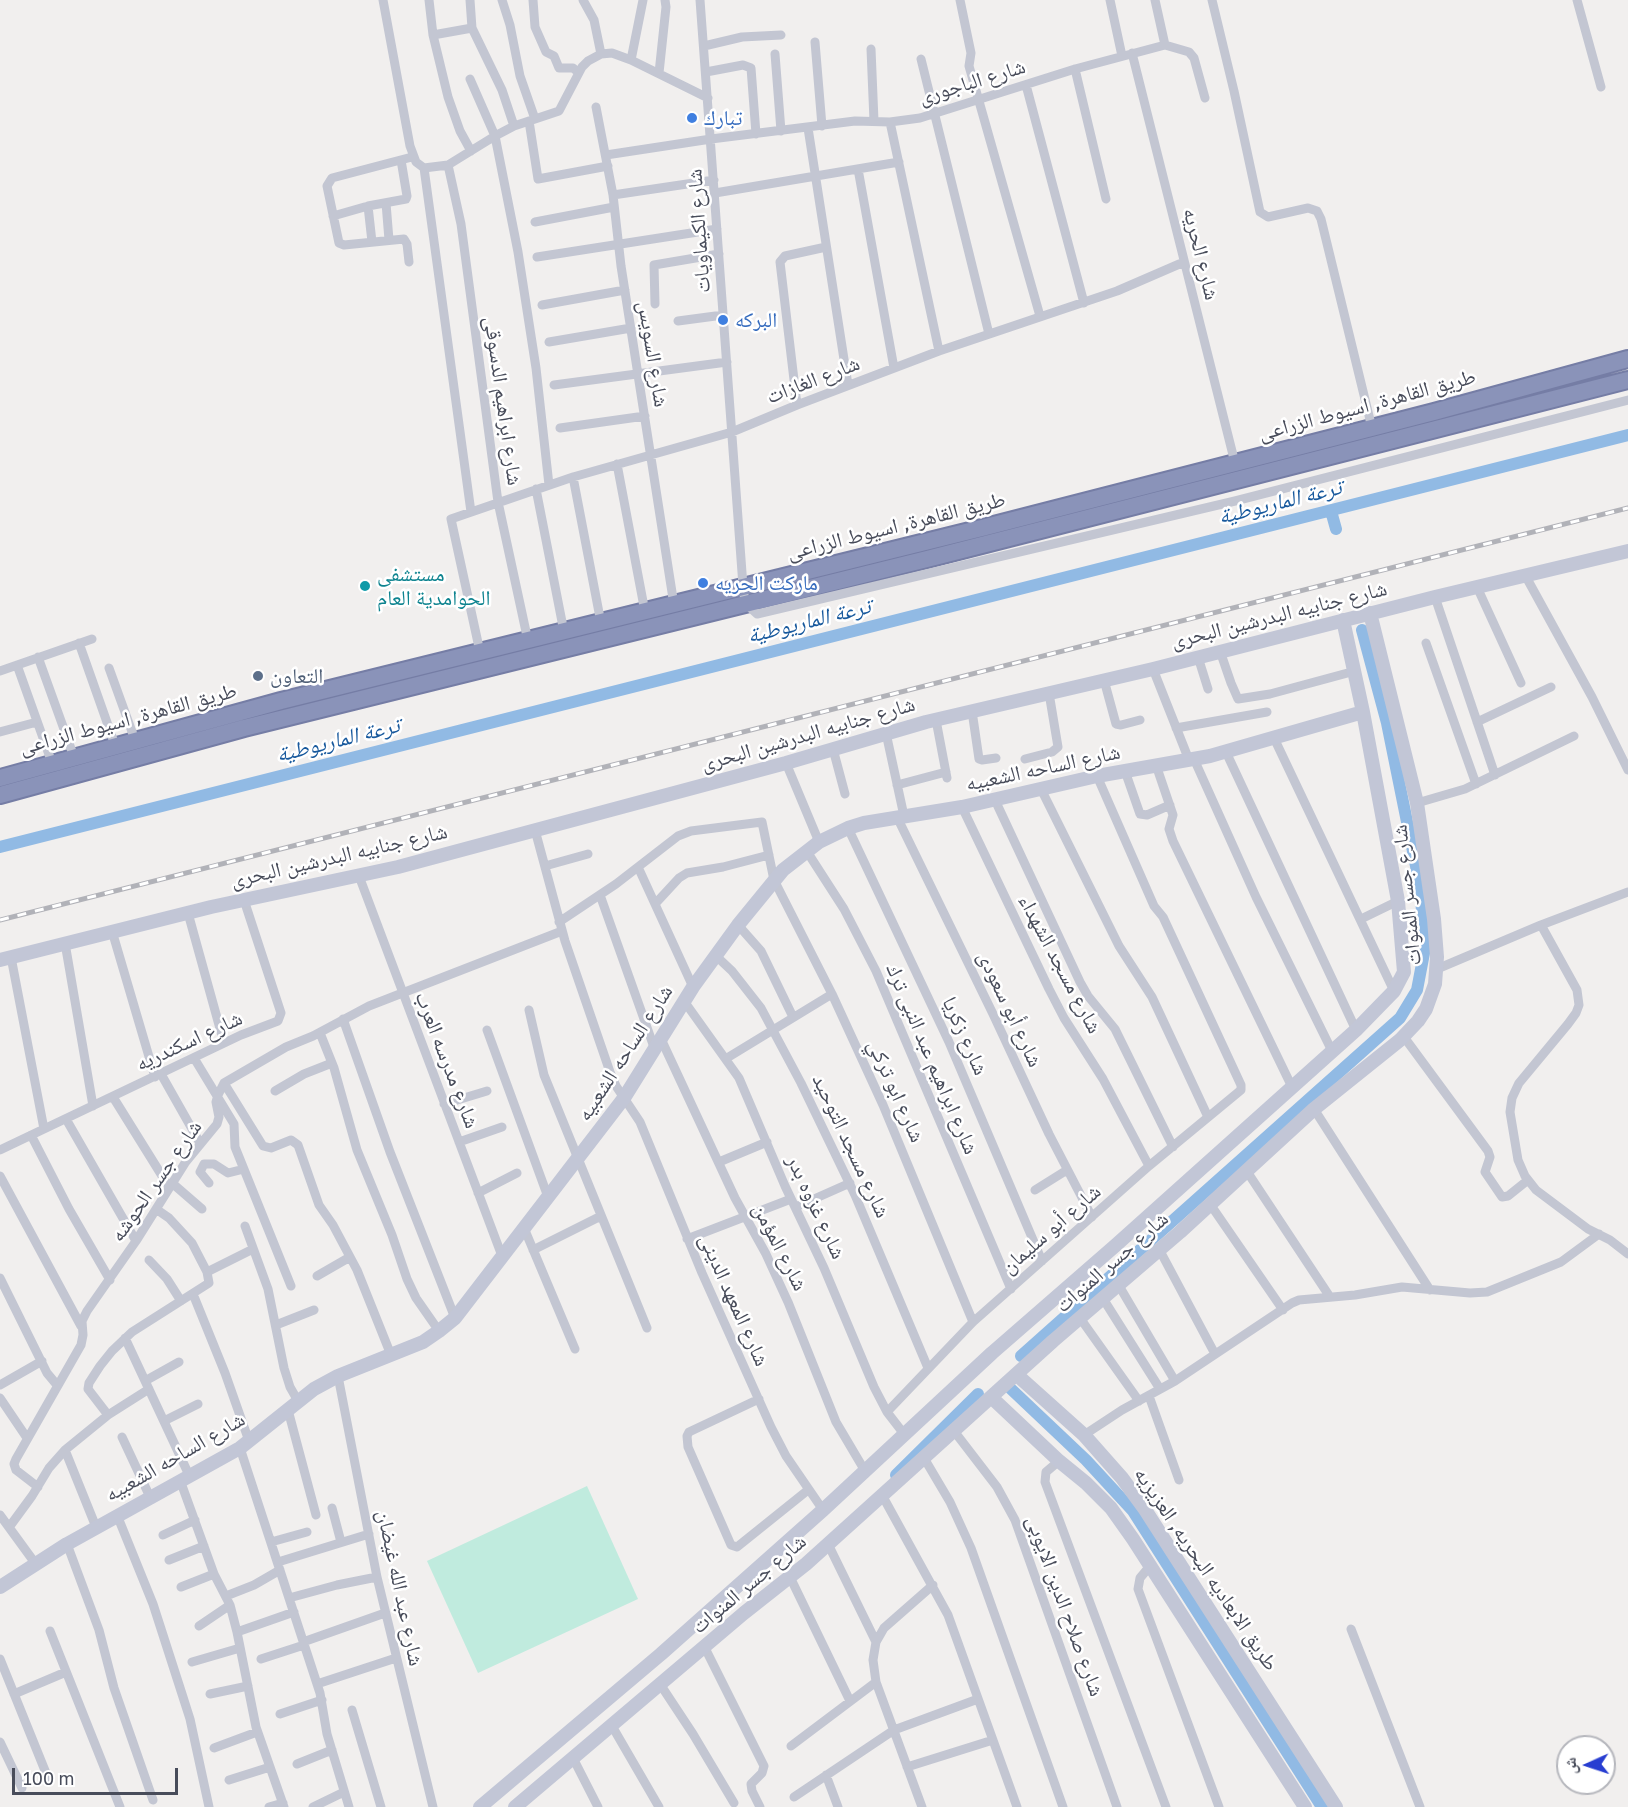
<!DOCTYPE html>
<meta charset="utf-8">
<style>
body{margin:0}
#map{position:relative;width:1628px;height:1807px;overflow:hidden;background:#f1efee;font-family:"Golos Text","Noto Naskh Arabic",sans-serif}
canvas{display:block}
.north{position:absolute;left:1556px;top:1735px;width:60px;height:60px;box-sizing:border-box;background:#fff;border:2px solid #b6b7bd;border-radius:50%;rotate:267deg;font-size:16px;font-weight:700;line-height:24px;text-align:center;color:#484c5a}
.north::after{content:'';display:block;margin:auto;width:21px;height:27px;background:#283ed1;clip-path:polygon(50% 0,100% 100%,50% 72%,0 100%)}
.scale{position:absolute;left:12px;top:1768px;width:166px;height:27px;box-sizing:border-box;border:3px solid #484c5a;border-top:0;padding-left:8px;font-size:18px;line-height:21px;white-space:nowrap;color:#484c5a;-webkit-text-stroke:4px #fff;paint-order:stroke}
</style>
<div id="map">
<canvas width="1628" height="1807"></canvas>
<div class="north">ش</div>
<div class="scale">100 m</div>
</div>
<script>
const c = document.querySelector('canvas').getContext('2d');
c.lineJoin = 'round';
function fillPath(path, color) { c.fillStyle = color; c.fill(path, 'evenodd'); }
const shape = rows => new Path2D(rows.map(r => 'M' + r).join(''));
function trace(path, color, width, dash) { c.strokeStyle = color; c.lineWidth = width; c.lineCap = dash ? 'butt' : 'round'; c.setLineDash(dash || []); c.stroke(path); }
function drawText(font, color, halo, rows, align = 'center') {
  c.font = font + ' "Golos Text","Noto Naskh Arabic",sans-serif'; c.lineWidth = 5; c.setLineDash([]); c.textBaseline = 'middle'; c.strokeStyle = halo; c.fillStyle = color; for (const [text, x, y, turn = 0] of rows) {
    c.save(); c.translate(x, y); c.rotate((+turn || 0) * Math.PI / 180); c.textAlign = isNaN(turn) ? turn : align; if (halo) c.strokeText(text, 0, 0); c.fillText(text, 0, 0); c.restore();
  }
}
const green = shape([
 [587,1486,638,1599,478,1673,427,1561]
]);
const canal = shape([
 [1331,511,1336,529],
 [0,847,1628,435],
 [1021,1356,1400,1018,1417,990,1425,948,1420,886,1387,723,1362,630],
 [1011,1389,1086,1460,1133,1511,1322,1807],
 [896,1475,978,1394]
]);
const street = shape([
 [383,0,410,146,416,162,424,168,448,165,495,136,514,126,559,111,582,67,588,61,601,54,612,53,631,60,708,98],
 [429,0,433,35,448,97,460,131,471,151],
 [470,0,472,28,502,90,514,126],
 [502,0,510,25,520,76,535,119],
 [533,0,535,27,546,52,554,56,559,68,573,68,578,72],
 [583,0,594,20,601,54],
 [700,0,743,586,745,603,757,614,1235,501,1628,400],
 [960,0,971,53,969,66,1040,316],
 [1110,0,1122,56],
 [1155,0,1165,45],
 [1212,0,1234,91,1260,212,1268,217,1308,208,1317,211,1321,219,1372,428],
 [1577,0,1601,87],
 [433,35,472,28],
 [815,42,822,126],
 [704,46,742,37,781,35],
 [871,49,874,121],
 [1132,53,1235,463],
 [775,54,781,131],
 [921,59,989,334],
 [631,60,643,0],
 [1075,69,1106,199],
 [706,72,743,65,751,68,756,134],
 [659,73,666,7,665,0],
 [470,79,495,136,518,252,536,368,549,485],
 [1026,85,1084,303],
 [596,107,613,195,621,266,674,605],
 [529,121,538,179,608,166],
 [890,122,939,351],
 [808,128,848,385],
 [606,155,711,139,855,121,890,122,920,118,1075,69,1165,45,1189,52,1194,58,1205,98],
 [448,165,461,224,498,502,528,641],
 [424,168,471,512],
 [858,169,894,368],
 [715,193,899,162],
 [613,195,714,180],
 [386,203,389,240],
 [368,206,372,242],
 [333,216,368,206,406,199,407,196,401,160],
 [535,222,614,207],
 [537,257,717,229],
 [409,262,407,244,404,239,344,245,339,243,327,186,332,178,412,157],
 [655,304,654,265,719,254],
 [542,305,625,290],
 [678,321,723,315],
 [549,342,631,328],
 [554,385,727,362],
 [797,405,780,262,785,256,826,247],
 [560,428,645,416],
 [617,464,645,612],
 [573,477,601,623],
 [536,489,564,632],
 [1525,575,1592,697,1628,770],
 [1477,587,1521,683],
 [1435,597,1495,775],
 [79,643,115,745],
 [1426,643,1476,784],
 [1220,651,1231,683,1238,699,1270,694,1355,671],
 [480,652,451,519,573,477,732,432,797,405,939,351,1117,291,1184,262],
 [38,657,74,757],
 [1198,657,1208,689],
 [17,665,52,763],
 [109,668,135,740],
 [1153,669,1189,760],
 [0,671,92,639],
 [1104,680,1116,724,1121,725,1140,720],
 [972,711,979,759,982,760,996,758],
 [936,720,947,778],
 [1477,722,1551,687],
 [1176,728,1267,712],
 [0,732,37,722],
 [886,733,904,816],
 [1274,738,1394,991],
 [833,749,845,794],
 [1226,752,1356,1030],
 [1025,759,1052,752,1058,747,1049,693],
 [1194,759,1256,897,1332,1051],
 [786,763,819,842],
 [1156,765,1173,815,1169,829,1173,841,1292,1087],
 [1125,771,1140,814,1147,815,1170,805],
 [897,785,946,772],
 [1041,789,1119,946,1152,997,1208,1117],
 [995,800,1080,982,1088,996,1115,1029,1173,1147],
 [1417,803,1465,789,1574,736],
 [962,807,1049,989,1064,1018,1103,1079,1149,1166],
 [897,817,993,1014,1049,1134,1092,1217],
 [848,828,949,1042,1042,1261],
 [535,830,565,941,610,1072,616,1086,640,1122,702,1273,771,1427,786,1456,823,1510],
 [806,850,844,909,876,971,1011,1289],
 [545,866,588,854],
 [638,867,693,987],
 [359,876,502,1256],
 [600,895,655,1050],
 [655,904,679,878,687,873,723,867,769,855],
 [188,913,224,1043],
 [1361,919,1398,901],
 [559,922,616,884,678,836,691,831,762,822,774,880,832,994,883,1105,973,1322],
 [738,925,761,951,793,1017],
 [1541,925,1577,990,1579,1005,1576,1013,1568,1024,1519,1083,1512,1098,1510,1112,1518,1160,1525,1176,1536,1190,1588,1229,1610,1240,1628,1254],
 [112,931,155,1077],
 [65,943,93,1106],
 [715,955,732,971,761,1008,801,1083,855,1195,928,1368],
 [11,957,44,1129],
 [1437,969,1541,925,1628,892],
 [684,1001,739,1078,785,1186,824,1268,874,1387,887,1412,904,1434],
 [529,1010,544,1075,647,1328],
 [343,1019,390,1152,455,1318],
 [487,1030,548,1197],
 [320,1033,334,1068,357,1150,392,1235,407,1279,416,1298,439,1331],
 [1404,1037,1488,1151,1490,1157,1485,1172,1502,1197,1508,1196,1528,1180],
 [661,1039,735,1198,766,1254,788,1302,836,1422,865,1471],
 [194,1058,234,1124,235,1147,291,1286],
 [727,1058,832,994],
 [161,1074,200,1143],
 [224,1083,263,1146,271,1148,291,1140,298,1145,319,1205,333,1225,357,1270,391,1355],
 [275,1091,304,1074,332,1063],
 [113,1097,169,1187],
 [444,1104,487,1091],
 [1314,1109,1430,1290],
 [66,1119,136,1241],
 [31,1135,69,1209,110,1280],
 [459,1142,502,1127],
 [0,1150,241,1035,278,1021,281,1013,244,900],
 [719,1162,767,1142],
 [1246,1170,1330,1297],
 [0,1176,81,1326],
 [172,1183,202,1209],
 [209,1183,200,1172,204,1164,214,1164,228,1173,244,1169],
 [1035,1190,1067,1170],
 [478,1193,517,1173],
 [1210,1204,1283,1310],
 [796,1207,850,1183],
 [245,1226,268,1289,284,1368,290,1387,298,1401],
 [524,1228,575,1349],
 [687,1239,791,1199],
 [1159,1249,1215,1354],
 [533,1250,601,1216],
 [149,1260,167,1279,181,1301],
 [207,1272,253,1249],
 [317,1276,350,1257],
 [0,1278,47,1373,57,1385],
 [1118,1284,1175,1381],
 [193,1294,225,1373,249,1441],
 [1102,1297,1160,1389],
 [1080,1318,1139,1401],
 [276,1325,314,1310],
 [125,1338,189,1475],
 [338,1376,377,1577,433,1807],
 [145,1381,179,1362],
 [0,1385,42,1361],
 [1149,1396,1179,1480],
 [0,1398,27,1438],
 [759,1399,689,1432,687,1436,688,1447,731,1545,737,1547,808,1490],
 [288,1410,316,1515],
 [887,1412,973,1322,1149,1166,1241,1090,1241,1085,1163,917,1154,906,1097,776],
 [108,1415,88,1389,89,1383,100,1366,112,1351,132,1332,209,1283,207,1272,192,1243,169,1218,156,1209],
 [164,1421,198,1404],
 [954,1431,997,1487,1015,1520,1117,1807],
 [1084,1435,1122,1410,1175,1381,1292,1303,1299,1300,1355,1295,1402,1287,1470,1293,1487,1292,1561,1262,1599,1234],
 [122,1437,150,1497],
 [240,1448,320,1693,327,1734,349,1807],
 [65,1450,96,1527],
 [924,1458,950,1502,971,1548,1063,1807],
 [1059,1461,1046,1472,1045,1482,1166,1807],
 [180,1480,214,1574,230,1605,237,1632,256,1727,284,1807],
 [38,1487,16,1470,14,1464,16,1459,81,1345,83,1335,82,1321,87,1311,136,1241,185,1163,217,1124,219,1117,216,1102,218,1095,224,1083,286,1047,313,1036,369,1006,562,931],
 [882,1495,948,1615,1017,1807],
 [332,1508,341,1542],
 [0,1515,35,1563],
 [117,1515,153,1604,182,1694,190,1719,209,1807],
 [10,1526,32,1496,49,1468,65,1450,108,1415,149,1389],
 [163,1535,195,1520],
 [271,1542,307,1532],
 [67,1544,99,1630,114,1688,153,1800],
 [828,1544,876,1642],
 [169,1560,204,1546],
 [278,1562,369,1534],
 [1150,1566,1140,1578,1138,1589,1219,1807],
 [790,1577,850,1701],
 [181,1587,214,1574],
 [226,1596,254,1585,280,1570],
 [289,1598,337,1585,377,1577],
 [199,1626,230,1605],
 [1351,1629,1420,1807],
 [50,1631,120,1807],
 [237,1632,294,1612],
 [303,1642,385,1613],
 [705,1648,764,1766,762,1773,751,1784,752,1791,760,1807],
 [0,1659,48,1778],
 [261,1659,304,1645],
 [192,1662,240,1648],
 [317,1684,396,1658],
 [660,1684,693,1734,734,1803],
 [14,1694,66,1672],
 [210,1694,248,1686],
 [352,1710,381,1807],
 [280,1714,322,1700],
 [612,1726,659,1807],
 [0,1742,22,1788],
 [791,1746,876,1682],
 [214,1748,257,1732],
 [573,1758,598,1807],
 [297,1764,332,1750],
 [907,1767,993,1740],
 [826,1775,838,1807],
 [229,1780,270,1767],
 [794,1797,894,1730,978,1699],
 [269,1807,283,1803],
 [313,1807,344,1792],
 [922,1807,876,1682,873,1660,876,1642,884,1628,933,1585]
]);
const secondary = shape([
 [0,960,211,907,398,867,786,763,926,722,1153,669,1435,597,1628,551],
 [1017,1375,1084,1435,1122,1478,1144,1508,1336,1807],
 [991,1397,1059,1461,1086,1483,1111,1508,1133,1539,1305,1807],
 [0,1587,67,1544,240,1448,314,1389,338,1376,423,1342,439,1331,455,1318,624,1098,693,987,738,925,783,870,819,842,848,828,864,823,962,807,1097,776,1210,756,1363,712],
 [480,1807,661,1654,823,1510,992,1353,1116,1245,1356,1030,1394,991,1404,972,1398,901,1363,712,1343,620],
 [515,1807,744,1613,806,1564,1053,1341,1180,1232,1314,1109,1400,1040,1418,1021,1426,1009,1435,984,1437,957,1434,919,1417,803,1370,613]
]);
const highway = shape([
 [0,778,281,701,982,528,1434,412,1628,359],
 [0,795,244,728,927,559,1628,380]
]);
const rail = shape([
 [0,920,1628,508]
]);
const markers = [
 [692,118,6,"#3f7fe0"],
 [723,320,6,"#3f7fe0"],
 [703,583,6,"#3f7fe0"],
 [365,586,6,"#0f9aa8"],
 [258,676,6,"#5c6f8a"]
];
const streetNames = [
 ["شارع الباجورى",972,82,-17],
 ["شارع الكيماويات",699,231,-94],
 ["شارع الحريه",1201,254,76],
 ["شارع السويس",653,354,81],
 ["شارع الغازات",813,380,-21],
 ["شارع ابراهيم الدسوقى",503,401,82],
 ["طريق القاهرة, اسيوط الزراعى",1367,405,-15],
 ["طريق القاهرة, اسيوط الزراعى",896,526,-14],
 ["شارع جنابيه البدرشين البحرى",1279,615,-14],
 ["طريق القاهرة, اسيوط الزراعى",128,719,-15],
 ["شارع جنابيه البدرشين البحرى",808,734,-16],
 ["شارع الساحه الشعبيه",1043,768,-12],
 ["شارع جنابيه البدرشين البحرى",339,856,-13],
 ["شارع جسر المنوات",1407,895,-96],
 ["شارع مسجد الشهداء",1060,964,62],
 ["شارع أبو سعودى",1010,1009,65],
 ["شارع زكريا",965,1036,66],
 ["شارع اسكندريه",189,1041,-25],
 ["شارع الساحه الشعبيه",625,1053,-57],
 ["شارع ابراهيم عبد النبى ترك",932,1059,67],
 ["شارع مدرسه العرب",447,1060,69],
 ["شارع ابو تركي",896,1091,66],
 ["شارع مسجد التوحيد",851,1146,65],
 ["شارع جسر الحوشه",156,1181,-55],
 ["شارع غزوه بدر",816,1207,65],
 ["شارع أبو سليمان",1051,1229,-41],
 ["شارع المؤمن",780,1247,63],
 ["شارع جسر المنوات",1112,1262,-41],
 ["شارع المعهد الدينى",734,1300,66],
 ["شارع الساحه الشعبيه",175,1457,-30],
 ["طريق الابعاديه البحريه, العزيزيه",1206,1569,56],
 ["شارع جسر المنوات",749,1584,-40],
 ["شارع عبد الله غيضان",400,1588,78],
 ["شارع صلاح الدين الايوبى",1065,1606,70]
];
const shopNames = [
 ["تبارك",704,118],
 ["البركه",735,320],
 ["ماركت الحريه",715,583]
];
const cultureNames = [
 ["مستشفى",377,574],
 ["الحوامدية العام",377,598]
];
const serviceNames = [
 ["التعاون",270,676]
];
const waterNames = [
 ["ترعة الماريوطية",1280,502,-14],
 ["ترعة الماريوطية",809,621,-14],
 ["ترعة الماريوطية",338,740,-14]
];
fillPath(green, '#c0ebde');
trace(canal, '#91bae4', 12);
trace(highway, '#757da5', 20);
trace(street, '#c3c6d2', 9);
trace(secondary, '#c2c6d6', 14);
trace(highway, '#8a93b9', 16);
trace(rail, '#b1b2b8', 5);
trace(rail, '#fff', 3, [9]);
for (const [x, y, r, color] of markers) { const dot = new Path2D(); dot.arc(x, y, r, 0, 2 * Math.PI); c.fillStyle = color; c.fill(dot); trace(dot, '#fff', 2); }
drawText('21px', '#484c5a', '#fff', streetNames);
drawText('21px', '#366cbe', '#fff', shopNames, 'left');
drawText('21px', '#0d838f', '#fff', cultureNames, 'left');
drawText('21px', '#4e5e75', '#fff', serviceNames, 'left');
drawText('italic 22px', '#18599d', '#fff', waterNames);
</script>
